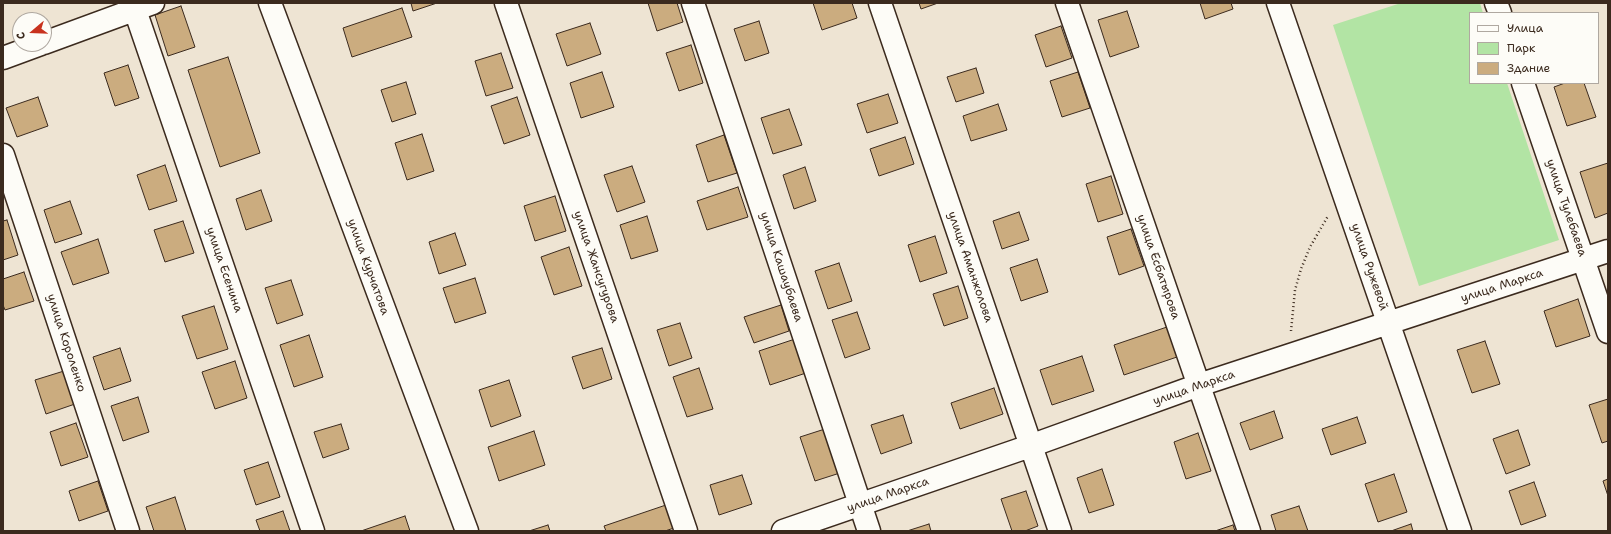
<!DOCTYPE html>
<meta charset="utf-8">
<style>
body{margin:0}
#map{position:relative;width:1611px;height:534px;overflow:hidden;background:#eee4d3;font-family:"Shantell Sans",sans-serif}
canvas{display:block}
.frame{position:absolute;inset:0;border:4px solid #3b2a1e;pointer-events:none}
.legend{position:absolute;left:1469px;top:12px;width:130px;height:72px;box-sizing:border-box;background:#fdfcf7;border:1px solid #afa8a0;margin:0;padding:5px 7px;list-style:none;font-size:12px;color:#3b2a1e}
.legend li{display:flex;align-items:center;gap:8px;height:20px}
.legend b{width:20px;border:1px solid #afa8a0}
.north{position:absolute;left:12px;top:12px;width:40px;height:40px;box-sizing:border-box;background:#fdfcf7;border:1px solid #afa8a0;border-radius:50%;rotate:251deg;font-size:11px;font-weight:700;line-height:16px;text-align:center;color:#3b2a1e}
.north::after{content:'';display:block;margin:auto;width:14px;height:18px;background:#c8321e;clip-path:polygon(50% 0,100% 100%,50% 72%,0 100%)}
</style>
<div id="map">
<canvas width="1611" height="534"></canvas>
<div class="frame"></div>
<ul class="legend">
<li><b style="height:5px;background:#fdfcf7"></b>Улица</li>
<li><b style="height:11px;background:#b2e4a4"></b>Парк</li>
<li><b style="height:11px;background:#cbac7f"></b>Здание</li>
</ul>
<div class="north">С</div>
</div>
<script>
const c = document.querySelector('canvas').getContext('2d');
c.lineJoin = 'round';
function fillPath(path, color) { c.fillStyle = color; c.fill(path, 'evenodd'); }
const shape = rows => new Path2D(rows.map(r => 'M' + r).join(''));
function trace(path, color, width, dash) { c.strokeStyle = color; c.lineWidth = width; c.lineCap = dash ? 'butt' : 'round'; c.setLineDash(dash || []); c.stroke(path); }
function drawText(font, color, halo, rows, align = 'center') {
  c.font = font + ' "Shantell Sans",sans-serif'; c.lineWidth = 4; c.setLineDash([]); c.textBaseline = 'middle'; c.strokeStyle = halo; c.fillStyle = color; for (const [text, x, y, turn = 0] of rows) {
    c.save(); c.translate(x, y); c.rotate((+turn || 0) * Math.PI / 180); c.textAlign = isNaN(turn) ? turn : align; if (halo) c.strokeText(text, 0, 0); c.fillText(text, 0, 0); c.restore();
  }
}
const green = shape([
 [1401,3,1480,3,1483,13,1470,13,1470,83,1507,83,1559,240,1419,286,1333,25]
]);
const building = shape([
 [411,3,437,3,413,11,411,3],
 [648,3,677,3,683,22,657,31,648,3],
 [813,3,852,3,857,18,822,30,813,3],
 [919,3,938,3,921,9,919,3],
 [1200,3,1231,3,1233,9,1205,19,1200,3],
 [181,6,195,47,168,56,155,15,181,6],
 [402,8,412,37,352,57,343,28,402,8],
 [1127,11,1139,47,1110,57,1098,20,1127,11],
 [759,21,769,53,745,61,734,29,759,21],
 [590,23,601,54,567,66,556,34,590,23],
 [1061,26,1072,58,1046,67,1035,35,1061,26],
 [691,45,703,83,679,91,666,53,691,45],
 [501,53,513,88,486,96,475,61,501,53],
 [228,57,260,153,220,167,188,70,228,57],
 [128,65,139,98,115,106,104,73,128,65],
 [976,68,984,93,956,102,947,77,976,68],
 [602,72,614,107,581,118,570,83,602,72],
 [1078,72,1090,108,1062,117,1050,81,1078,72],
 [406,82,416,114,392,122,381,90,406,82],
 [1565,83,1584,83,1596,117,1567,126,1554,87,1565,83],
 [888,94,898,123,867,133,857,104,888,94],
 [38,97,48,126,17,137,6,108,38,97],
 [517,97,530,135,504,144,491,106,517,97],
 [998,104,1007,130,971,141,963,116,998,104],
 [789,109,802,145,773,154,761,118,789,109],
 [422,134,434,171,407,180,395,143,422,134],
 [724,135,737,173,708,182,696,145,724,135],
 [905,137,914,164,879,176,870,149,905,137],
 [1608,163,1608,213,1595,218,1580,172,1608,163],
 [165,165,177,201,149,210,137,175,165,165],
 [632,166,645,202,617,212,604,175,632,166],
 [805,167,816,201,794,209,783,175,805,167],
 [1111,176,1123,214,1098,222,1086,184,1111,176],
 [738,187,748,217,707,230,697,201,738,187],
 [261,190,272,221,246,230,236,199,261,190],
 [555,196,566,231,535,241,524,206,555,196],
 [70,201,82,234,55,243,44,210,70,201],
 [1019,212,1029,240,1002,249,993,221,1019,212],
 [647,216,658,251,631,259,620,225,647,216],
 [7,220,18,255,3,260,3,221,7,220],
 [183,221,194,253,165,262,154,230,183,221],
 [1131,229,1144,266,1119,275,1107,237,1131,229],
 [455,233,466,265,439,274,429,242,455,233],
 [935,236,947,273,920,282,908,245,935,236],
 [98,239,109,273,73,285,61,252,98,239],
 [569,247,582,286,554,295,541,257,569,247],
 [1037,259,1048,292,1021,301,1010,268,1037,259],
 [839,263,852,301,828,309,815,271,839,263],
 [24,272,34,301,5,310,3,305,3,279,24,272],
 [475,278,486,313,455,323,443,288,475,278],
 [291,280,303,315,277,324,265,288,291,280],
 [958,286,968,318,944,326,933,294,958,286],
 [1578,299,1590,336,1556,347,1544,311,1578,299],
 [781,305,789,331,754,343,744,317,781,305],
 [214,306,228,349,197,359,182,316,214,306],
 [857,312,870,349,845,358,832,320,857,312],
 [680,323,692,358,669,366,657,330,680,323],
 [1167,327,1177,357,1124,375,1114,345,1167,327],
 [309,335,323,377,294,387,280,345,309,335],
 [795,339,806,373,770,385,759,351,795,339],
 [1485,341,1500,384,1472,393,1457,350,1485,341],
 [120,348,131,381,104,390,93,357,120,348],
 [602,348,612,379,583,389,572,357,602,348],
 [1082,356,1094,391,1052,405,1040,370,1082,356],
 [235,361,247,398,215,409,202,372,235,361],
 [699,368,713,409,687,417,673,377,699,368],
 [64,371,75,404,46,414,35,380,64,371],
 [509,380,521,416,491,427,479,390,509,380],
 [994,388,1003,414,960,429,951,403,994,388],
 [138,397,149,432,123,441,111,406,138,397],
 [1608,399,1608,441,1602,443,1589,405,1608,399],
 [1274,411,1283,438,1250,450,1240,423,1274,411],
 [903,415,912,443,881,454,871,425,903,415],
 [1357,417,1366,443,1331,455,1322,429,1357,417],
 [76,423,88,457,61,466,50,432,76,423],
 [341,424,349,449,323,458,314,432,341,424],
 [828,428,843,472,815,481,800,437,828,428],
 [1518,430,1530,465,1506,474,1493,439,1518,430],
 [534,431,545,465,499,481,488,447,534,431],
 [1198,433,1211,471,1186,479,1174,442,1198,433],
 [268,462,280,497,256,505,244,470,268,462],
 [1102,469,1114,505,1089,513,1077,478,1102,469],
 [1394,474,1407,512,1378,522,1365,484,1394,474],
 [742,475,752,504,719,515,710,485,742,475],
 [1608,479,1608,496,1603,481,1608,479],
 [98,481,108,511,79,521,69,491,98,481],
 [1534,482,1546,516,1521,525,1509,491,1534,482],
 [1026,491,1038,526,1025,531,1012,531,1001,499,1026,491],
 [175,497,186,531,154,531,146,507,175,497],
 [666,505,674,528,665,531,606,531,604,526,666,505],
 [1299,506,1308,531,1276,531,1271,515,1299,506],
 [283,511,290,531,260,531,256,520,283,511],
 [405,516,410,531,361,531,405,516],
 [929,524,931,531,907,531,929,524],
 [1411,524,1413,531,1391,531,1411,524],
 [548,525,550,531,529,531,548,525],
 [1233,525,1235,531,1215,531,1233,525]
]);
const path = shape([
 [1291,331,1295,290,1301,269,1310,247,1328,216]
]);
const minor = shape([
 [270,3,467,531],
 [506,3,686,531],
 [693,3,869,531],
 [880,3,1060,531],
 [1067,3,1249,531],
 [1278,3,1460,531],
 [1496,3,1500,13],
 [135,10,313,531],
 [44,43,153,3],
 [3,58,41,44],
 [1523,83,1608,332],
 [3,155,128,531],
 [783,531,1030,446,1199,385,1608,251]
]);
const streetNames = [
 ["улица Тулебаева",1566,208,71],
 ["улица Курчатова",368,267,70],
 ["улица Жансугурова",596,267,71],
 ["улица Кашаубаева",781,267,72],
 ["улица Аманжолова",970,267,71],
 ["улица Есбатырова",1158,267,71],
 ["улица Ружевой",1369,267,71],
 ["улица Есенина",224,270,71],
 ["улица Маркса",1502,286,-18],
 ["улица Короленко",66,343,72],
 ["улица Маркса",1194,388,-19],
 ["улица Маркса",888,495,-19]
];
fillPath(green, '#b2e4a4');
fillPath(building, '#cbac7f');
trace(building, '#3b2a1e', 1);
trace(minor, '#3b2a1e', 25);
trace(path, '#3b2a1e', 2.5, [1, 3]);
trace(minor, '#fdfcf7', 22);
drawText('12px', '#3b2a1e', '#fdfcf7', streetNames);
</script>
